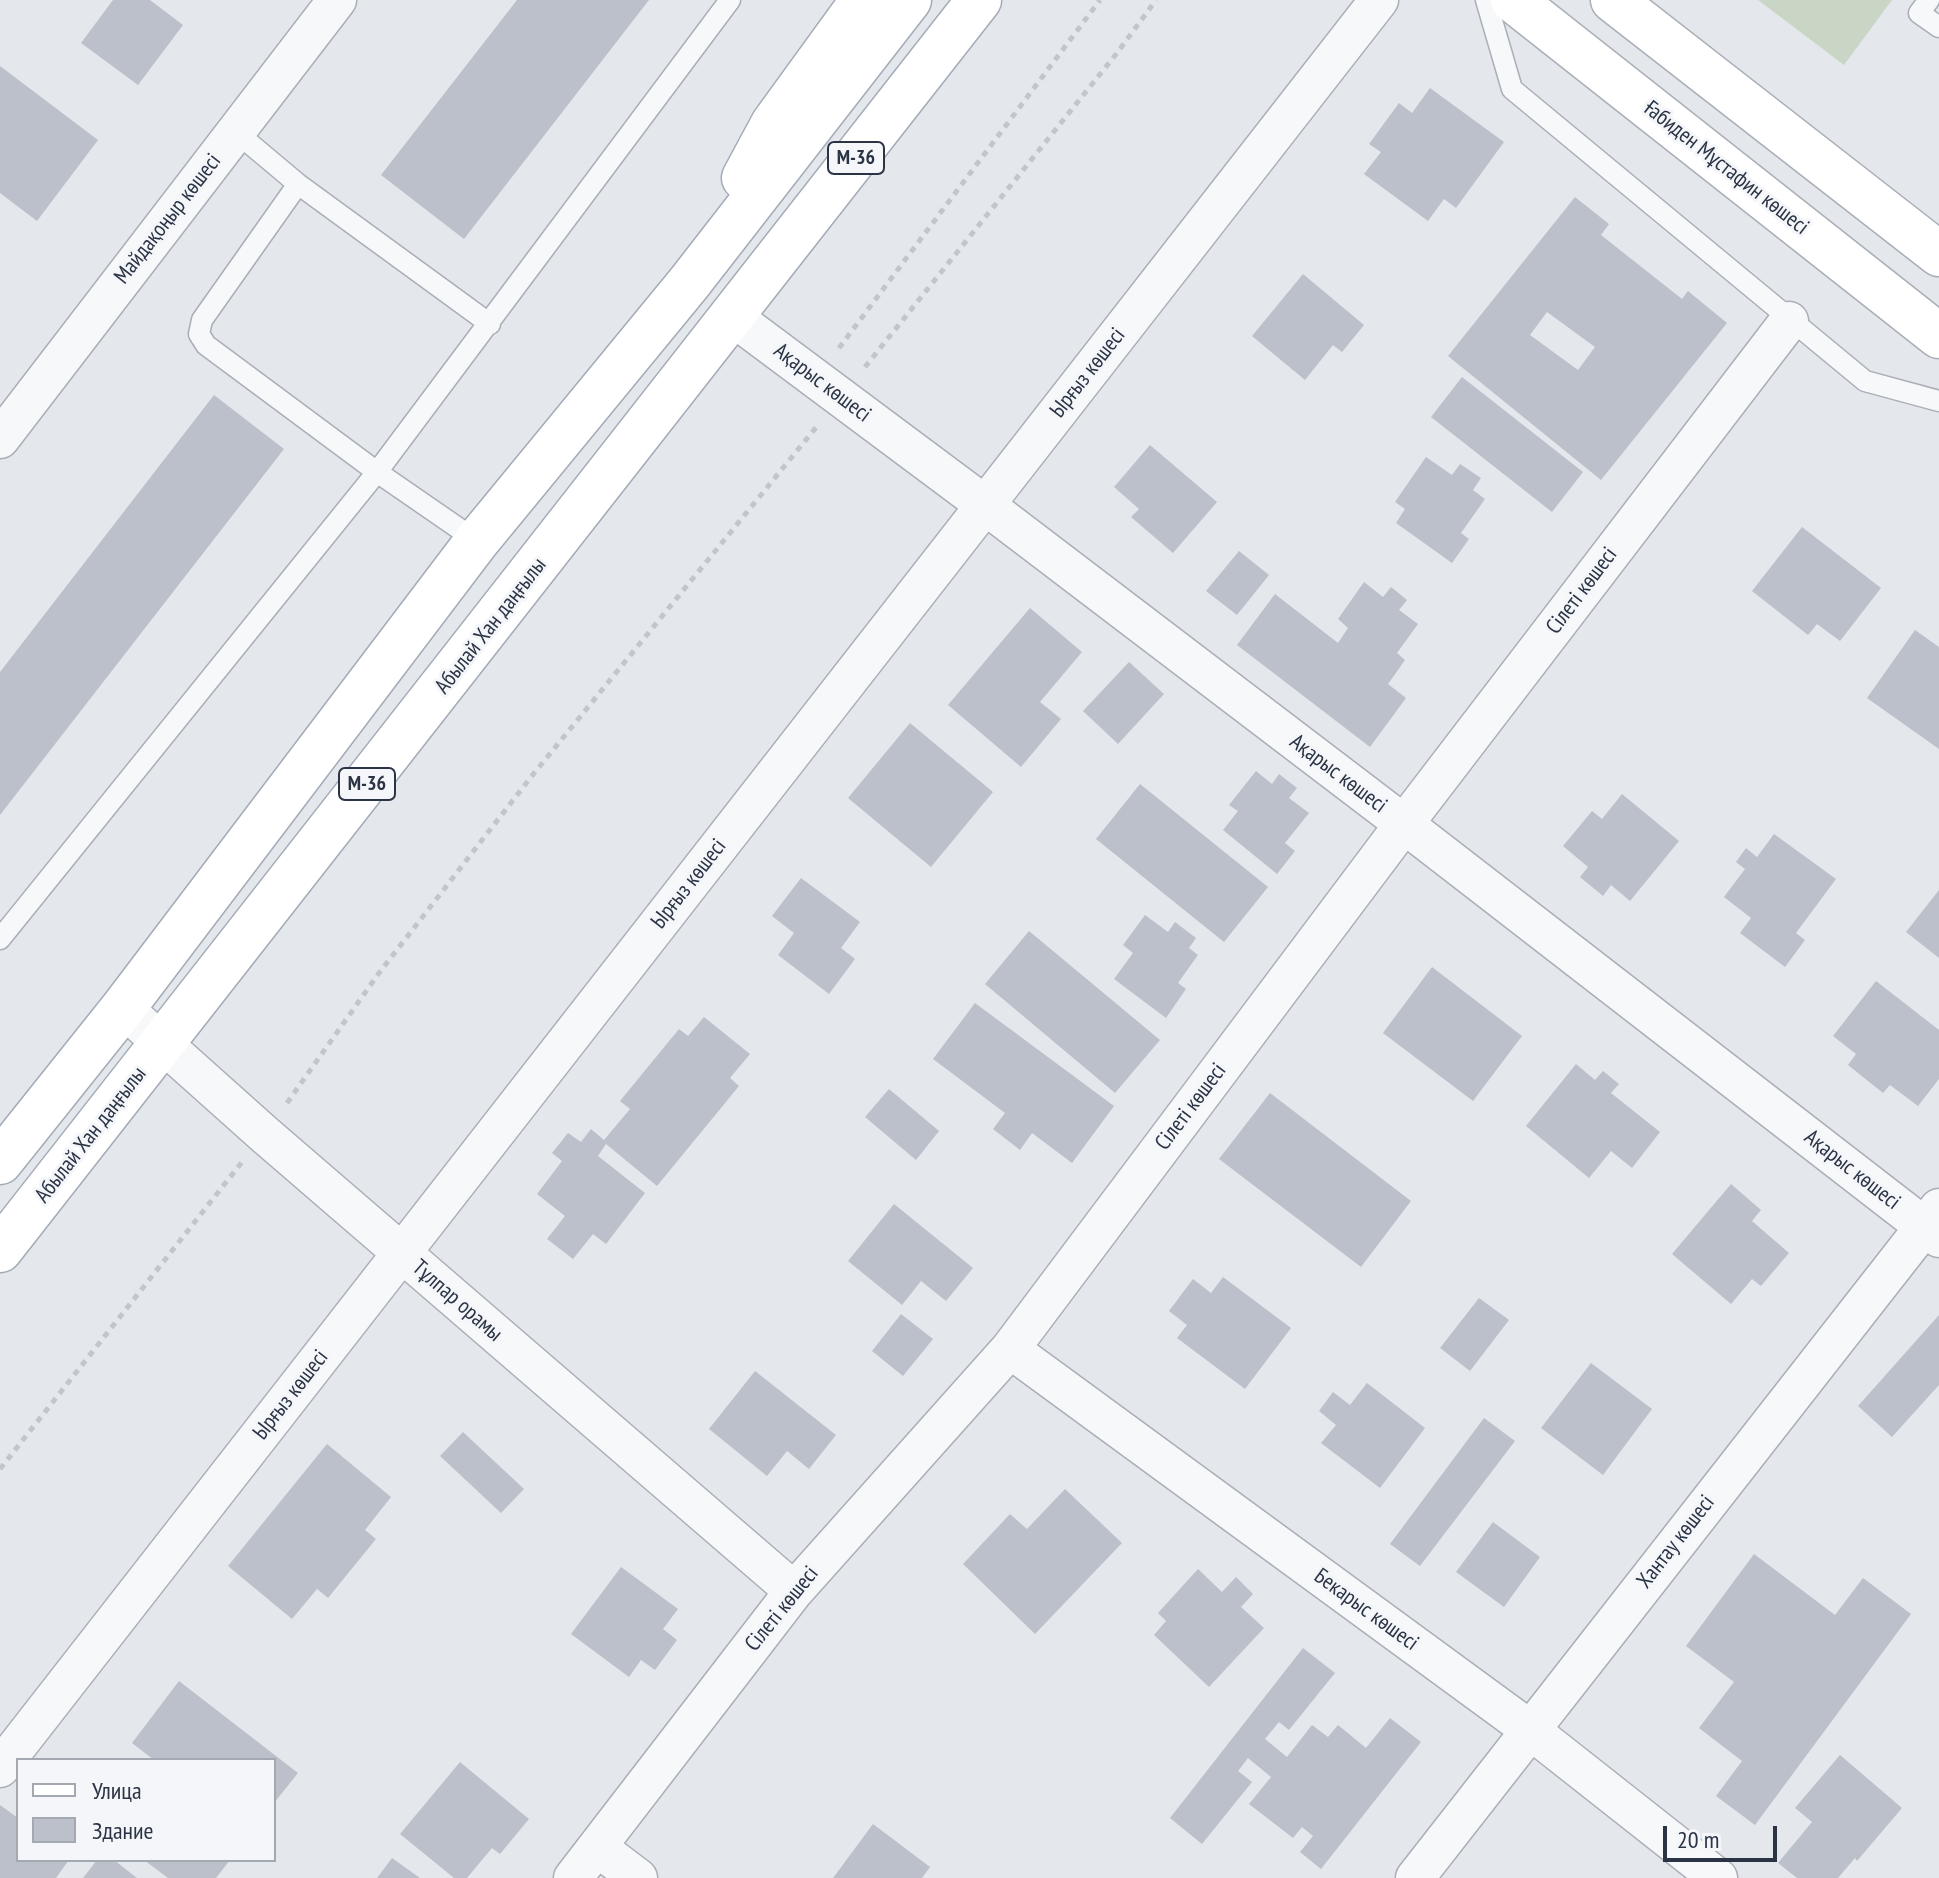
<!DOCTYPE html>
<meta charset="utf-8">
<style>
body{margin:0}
#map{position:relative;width:1939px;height:1878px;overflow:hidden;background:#e4e7ec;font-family:"PT Sans Narrow",sans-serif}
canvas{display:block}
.legend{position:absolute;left:16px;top:1758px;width:260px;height:104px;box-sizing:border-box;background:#f4f6f9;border:2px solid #a4a8b1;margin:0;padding:10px 14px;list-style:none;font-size:24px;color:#2b3445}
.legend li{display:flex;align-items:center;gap:16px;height:40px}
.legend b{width:40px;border:2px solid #a4a8b1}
.scale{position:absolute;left:1663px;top:1826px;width:114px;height:36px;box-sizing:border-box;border:4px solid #2b3445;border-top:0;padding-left:10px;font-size:24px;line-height:28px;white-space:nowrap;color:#2b3445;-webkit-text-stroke:6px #f4f6f9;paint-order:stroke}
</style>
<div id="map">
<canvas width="1939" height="1878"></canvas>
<ul class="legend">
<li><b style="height:10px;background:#fff"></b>Улица</li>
<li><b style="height:22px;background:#bbc0ca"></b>Здание</li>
</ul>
<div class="scale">20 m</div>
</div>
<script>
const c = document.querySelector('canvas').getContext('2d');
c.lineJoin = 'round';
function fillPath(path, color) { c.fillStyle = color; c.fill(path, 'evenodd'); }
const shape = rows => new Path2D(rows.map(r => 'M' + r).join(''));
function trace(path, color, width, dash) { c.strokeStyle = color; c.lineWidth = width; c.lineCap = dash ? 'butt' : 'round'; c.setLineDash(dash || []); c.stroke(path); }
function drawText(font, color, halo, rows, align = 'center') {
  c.font = font + ' "PT Sans Narrow",sans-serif'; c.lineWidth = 6; c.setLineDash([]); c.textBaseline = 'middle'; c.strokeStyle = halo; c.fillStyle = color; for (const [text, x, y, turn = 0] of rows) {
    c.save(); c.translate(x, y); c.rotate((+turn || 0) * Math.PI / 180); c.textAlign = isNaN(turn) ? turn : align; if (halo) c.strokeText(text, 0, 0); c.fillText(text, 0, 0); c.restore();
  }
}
const green = shape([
 [1758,0,1892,0,1844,65]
]);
const building = shape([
 [113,0,150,0,183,25,138,85,81,43],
 [517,0,649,0,464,239,381,175],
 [0,66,98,140,37,221,0,193],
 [1430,88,1504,142,1456,208,1444,199,1428,221,1364,174,1381,152,1369,144,1399,103,1412,113],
 [1575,197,1609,224,1601,235,1682,299,1688,291,1727,323,1601,480,1448,356],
 [1547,312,1595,347,1578,370,1530,335],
 [1303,274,1364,325,1342,352,1333,345,1305,380,1252,336],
 [1462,377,1583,472,1552,512,1431,417],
 [214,395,284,449,0,815,0,672],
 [1150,445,1217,502,1173,553,1131,517,1139,509,1114,487],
 [1426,457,1452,475,1460,464,1481,478,1473,490,1485,499,1461,533,1469,539,1452,563,1396,523,1405,509,1395,502],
 [1802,527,1881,588,1840,641,1817,624,1808,635,1752,591],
 [1239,551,1269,575,1237,615,1206,591],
 [1364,582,1383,597,1391,587,1407,600,1399,610,1418,624,1397,653,1405,660,1388,684,1406,698,1370,747,1237,645,1275,594,1338,643,1348,628,1338,619],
 [1030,608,1082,652,1040,702,1061,719,1021,767,948,705],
 [1915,630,1939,647,1939,749,1867,698],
 [1129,662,1164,694,1118,744,1083,711],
 [910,723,993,792,931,867,848,798],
 [1256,771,1272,784,1279,774,1297,788,1289,798,1309,813,1285,843,1295,851,1277,874,1223,830,1238,811,1229,805],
 [1140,784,1268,887,1224,942,1096,839],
 [1622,794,1679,841,1630,901,1611,885,1603,896,1580,877,1588,867,1563,846,1592,811,1602,819],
 [1774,834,1836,879,1796,933,1805,940,1785,967,1740,933,1751,918,1724,897,1745,869,1736,862,1746,848,1757,857],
 [801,878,860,922,841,948,855,959,829,994,778,955,794,933,772,916],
 [1939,890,1939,958,1906,932],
 [1145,915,1168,932,1175,922,1196,938,1189,948,1198,955,1178,983,1186,989,1166,1018,1114,979,1133,953,1123,945],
 [1029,931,1160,1040,1115,1093,985,984],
 [1432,967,1522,1036,1473,1101,1383,1033],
 [1876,981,1939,1030,1939,1079,1918,1106,1890,1085,1883,1093,1848,1065,1856,1054,1833,1036],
 [975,1003,1114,1106,1072,1163,1032,1133,1020,1150,993,1129,1005,1113,933,1059],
 [704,1017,750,1054,730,1078,739,1086,657,1186,606,1144,598,1156,645,1193,606,1244,593,1234,573,1259,547,1239,565,1216,537,1194,562,1161,552,1153,568,1133,581,1142,591,1129,604,1140,630,1109,620,1101,679,1029,688,1036],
 [1576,1064,1595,1080,1603,1071,1619,1084,1611,1093,1660,1132,1632,1168,1611,1151,1589,1178,1526,1126],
 [889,1089,939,1131,916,1160,865,1117],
 [1270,1093,1411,1201,1361,1267,1219,1159],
 [1731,1184,1761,1210,1752,1221,1789,1253,1761,1286,1752,1279,1731,1304,1672,1254],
 [894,1204,973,1268,946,1301,921,1281,902,1305,848,1261],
 [1223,1277,1291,1328,1245,1389,1177,1338,1187,1325,1169,1311,1193,1279,1211,1293],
 [1479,1298,1509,1320,1470,1371,1440,1348],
 [901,1314,933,1339,903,1376,872,1351],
 [1939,1315,1939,1385,1892,1437,1858,1406],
 [1591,1363,1652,1409,1603,1475,1541,1428],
 [755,1371,836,1435,809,1469,787,1451,767,1476,709,1429],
 [1367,1383,1425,1428,1380,1488,1321,1443,1336,1425,1319,1411,1333,1392,1350,1405],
 [1484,1418,1515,1441,1420,1566,1390,1544],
 [463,1432,524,1489,501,1513,440,1456],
 [327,1444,391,1497,365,1530,376,1539,328,1598,317,1589,292,1619,228,1566],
 [1065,1489,1122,1543,1035,1634,963,1564,1010,1514,1027,1529],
 [1493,1522,1540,1557,1504,1607,1456,1572],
 [1754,1554,1835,1615,1863,1578,1911,1614,1755,1825,1716,1796,1742,1761,1699,1728,1734,1682,1686,1646],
 [621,1567,678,1609,663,1629,677,1640,655,1670,641,1660,629,1677,571,1634],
 [1198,1569,1222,1592,1236,1577,1253,1594,1241,1607,1264,1628,1209,1687,1154,1635,1166,1621,1158,1613],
 [1303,1648,1335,1673,1289,1730,1279,1722,1265,1739,1287,1757,1312,1725,1328,1737,1338,1725,1366,1748,1390,1718,1421,1742,1321,1869,1300,1852,1313,1836,1302,1827,1293,1838,1249,1804,1271,1777,1248,1758,1238,1771,1252,1782,1202,1844,1170,1818],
 [179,1681,298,1773,274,1803,274,1760,154,1760,132,1743],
 [1840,1755,1902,1808,1857,1861,1855,1858,1838,1878,1797,1878,1778,1863,1812,1822,1795,1808],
 [460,1762,529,1819,500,1854,492,1848,467,1878,454,1878,400,1834],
 [0,1805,18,1818,18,1860,69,1860,56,1878,0,1878],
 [873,1824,930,1867,922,1878,833,1878],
 [392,1858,420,1878,377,1878],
 [97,1860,114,1860,137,1878,83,1878],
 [144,1860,230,1860,216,1878,168,1878]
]);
const path = shape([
 [839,348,1100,0],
 [865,367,1117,53,1156,0],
 [287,1103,379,973,531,777,818,425],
 [0,1469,242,1162]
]);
const service = shape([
 [1486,0,1512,89,1865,381,1939,401],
 [1929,0,1919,13,1939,27],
 [236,132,298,184,490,324],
 [298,184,202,320,199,334,206,345,377,472,730,0],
 [0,939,377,472,477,541]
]);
const minor = shape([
 [733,317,985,505,1404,824,1939,1238],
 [0,439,337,0],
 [123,1008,264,1134,794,1591],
 [1010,1349,1529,1729,1718,1878],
 [0,1768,1379,0],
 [597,1847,638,1878],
 [573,1878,794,1591,1010,1349,1404,824,1789,321],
 [1415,1878,1939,1208]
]);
const secondary = shape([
 [1513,0,1939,336],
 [1613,0,1939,254]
]);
const primary = shape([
 [744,178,773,124,863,0],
 [0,1162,123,1008,477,541,689,283,909,0],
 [0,1250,979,0]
]);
const shields = [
 [856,158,56],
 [367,784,56]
];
const shieldNames = [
 ["M-36",856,158],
 ["M-36",367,784]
];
const streetNames = [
 ["Ғабиден Мұстафин көшесі",1726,168,38],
 ["Майдақоңыр көшесі",168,219,-52],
 ["Ырғыз көшесі",1088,373,-52],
 ["Ақарыс көшесі",822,383,37],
 ["Сілеті көшесі",1582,591,-53],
 ["Абылай Хан даңғылы",491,626,-52],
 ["Ақарыс көшесі",1338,774,37],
 ["Ырғыз көшесі",689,884,-52],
 ["Сілеті көшесі",1191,1107,-53],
 ["Абылай Хан даңғылы",91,1135,-52],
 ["Ақарыс көшесі",1852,1170,38],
 ["Тұлпар орамы",457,1301,41],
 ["Ырғыз көшесі",291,1395,-52],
 ["Хантау көшесі",1676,1542,-52],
 ["Сілеті көшесі",782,1609,-51],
 ["Бекарыс көшесі",1366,1610,36]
];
fillPath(green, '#c9d6c5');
fillPath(building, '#bbc0ca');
trace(service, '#a9aeb7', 23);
trace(minor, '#a9aeb7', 41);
trace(secondary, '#a9aeb7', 47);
trace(primary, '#a3abb8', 47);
trace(path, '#c2c5cb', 5, [6, 6]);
trace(service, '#f7f8fa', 20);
trace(minor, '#f7f8fa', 38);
trace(secondary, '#fff', 44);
trace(primary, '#fff', 44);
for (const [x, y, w] of shields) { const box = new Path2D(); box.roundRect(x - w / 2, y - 16, w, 32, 6); c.fillStyle = '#f4f6f9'; c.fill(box); trace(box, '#2b3445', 2); }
drawText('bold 20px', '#2b3445', null, shieldNames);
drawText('22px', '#2b3445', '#f4f6f9', streetNames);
</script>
